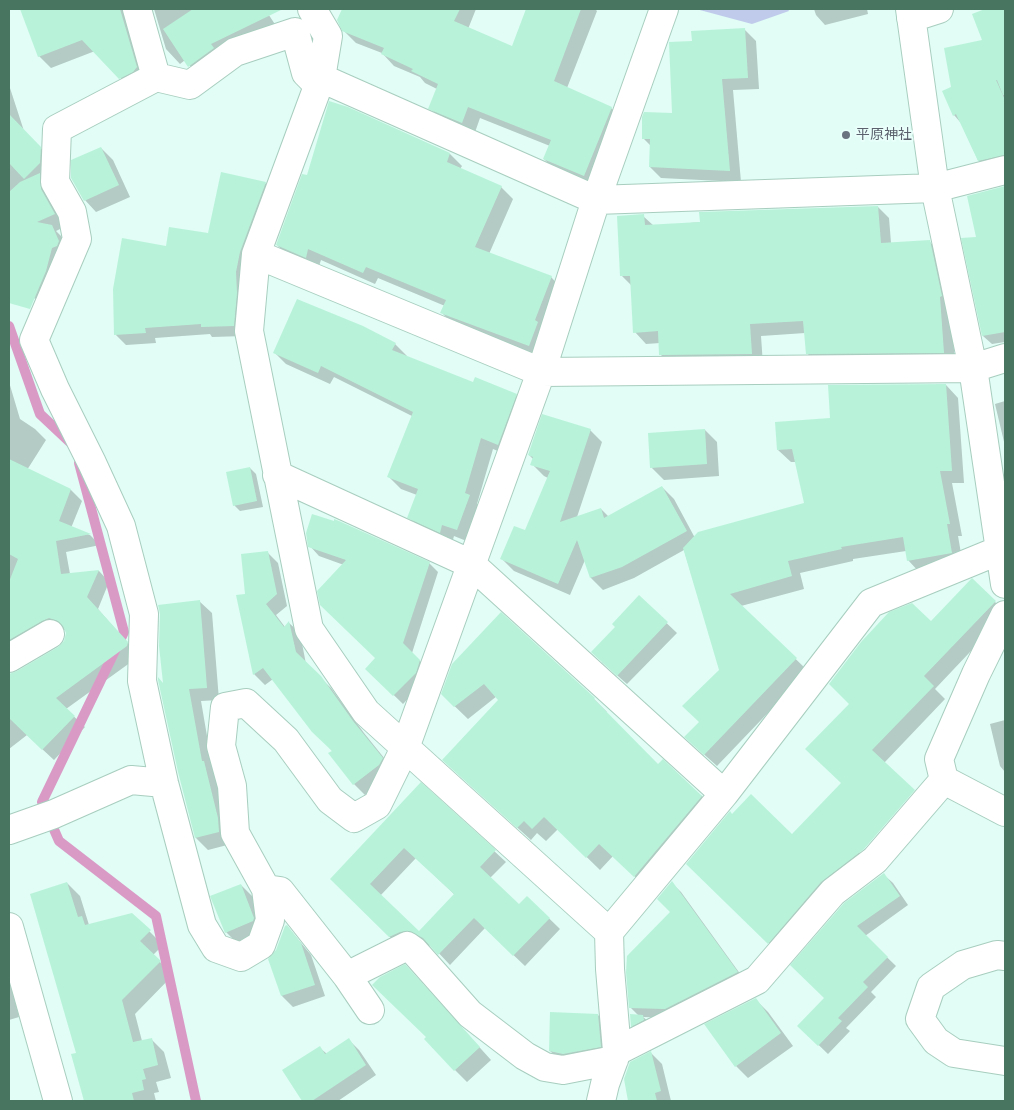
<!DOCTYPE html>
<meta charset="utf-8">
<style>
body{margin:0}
#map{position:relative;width:1014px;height:1110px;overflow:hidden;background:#e1fdf6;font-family:"Asap Condensed",sans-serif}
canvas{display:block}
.frame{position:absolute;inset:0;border:10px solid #47755f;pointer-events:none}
</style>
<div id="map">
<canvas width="1014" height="1110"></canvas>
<div class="frame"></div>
</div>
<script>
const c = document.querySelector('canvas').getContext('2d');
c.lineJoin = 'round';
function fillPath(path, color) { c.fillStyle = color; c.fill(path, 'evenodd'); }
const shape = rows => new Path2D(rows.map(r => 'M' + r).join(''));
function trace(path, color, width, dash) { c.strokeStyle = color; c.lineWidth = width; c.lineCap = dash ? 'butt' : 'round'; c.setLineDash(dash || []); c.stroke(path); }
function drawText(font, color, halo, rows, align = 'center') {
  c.font = font + ' "Asap Condensed","Noto Sans JP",sans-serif'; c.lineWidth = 4; c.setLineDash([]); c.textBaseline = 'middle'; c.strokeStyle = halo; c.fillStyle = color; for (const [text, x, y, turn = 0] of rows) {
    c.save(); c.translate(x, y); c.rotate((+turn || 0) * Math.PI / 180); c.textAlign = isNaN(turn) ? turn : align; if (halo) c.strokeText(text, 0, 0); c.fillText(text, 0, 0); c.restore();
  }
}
const green = shape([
 [696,9,788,9,789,11,752,24]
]);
const shadow = shape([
 [21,9,140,9,145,83,132,90,95,51,51,68,39,56],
 [154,9,265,9,278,29,201,78,185,60,180,64,166,49],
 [343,9,476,9,468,29,513,48,528,9,595,9,597,11,567,88,611,108,624,120,596,187,556,171,544,159,550,146,480,118,474,135,442,120,430,108,437,89,425,83,420,77,394,66,382,53,356,43,343,30,338,20],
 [814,9,867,9,868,14,825,25,816,15],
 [988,9,1005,9,1005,164,989,171,978,160,961,123,954,115,953,88,984,41,973,15],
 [744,29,756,41,759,89,733,90,741,182,661,178,650,167,651,146,644,139,674,114,699,42],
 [9,85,24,131,52,160,66,226,56,231,63,238,50,302,24,296,9,281],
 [101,148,113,160,130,197,96,212,85,200],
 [450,154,462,166,460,169,501,187,513,199,489,254,551,277,563,290,541,358,454,325,442,313,445,306,378,278,375,284,321,260,318,269,289,257,277,245,307,177],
 [265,183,276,193,244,336,212,337,210,334,155,338,156,343,126,345,115,334,167,248,209,235],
 [1005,187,1005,342,992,344,983,336,978,238,968,197],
 [878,207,889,218,891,243,929,241,941,253,951,308,955,364,818,365,807,353,805,333,761,336,763,365,672,366,661,355,660,343,646,344,635,332,632,286,622,276,643,216,654,226],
 [395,344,407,356,407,357,473,383,516,395,528,407,510,456,493,449,477,504,482,508,469,542,454,536,452,543,421,529,409,517,417,495,401,489,389,477,412,416,334,377,330,384,286,364,274,352],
 [9,382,20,419,35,429,46,440,27,470,71,490,82,501,71,528,90,535,100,545,66,552,70,574,99,571,109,582,98,609,138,655,138,657,66,709,85,727,54,760,27,735,9,749,9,692,64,649,67,633,66,630,61,629,9,655],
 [946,385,958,398,964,483,952,483,962,536,958,536,963,565,920,573,908,560,906,551,853,559,853,561,800,573,804,589,741,606,808,671,717,766,698,749,700,722,720,670,684,550,634,578,603,590,591,578,585,560,570,595,514,571,502,559,526,532,548,478,544,476,532,464,533,459,529,455,590,430,602,442,577,517,601,509,609,517,662,487,674,499,695,538,805,504,796,462,791,462,778,450,831,419],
 [1005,401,1005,446,995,404],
 [705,430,717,442,719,476,664,480,651,467],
 [250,468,256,474,263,507,240,511,234,505],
 [310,546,429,563,438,572,412,653,429,670,424,682,403,704,367,669,377,658,344,565,319,556],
 [267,552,278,563,287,606,276,615,285,627,289,623,300,633,306,664,331,688,364,733,393,769,390,776,365,795,354,784,330,754,333,752,273,679,265,685,254,674,247,595],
 [973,580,1005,612,1005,615,935,689,945,699,884,763,859,852,861,854,915,792,926,803,781,955,700,876,792,835,842,783,931,623],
 [639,597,677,633,627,684,602,662,617,627],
 [199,601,212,613,219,700,201,701,213,771,216,774,231,844,208,850,196,838,183,788,165,685,161,614],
 [501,614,594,699,607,712,606,713,658,765,702,796,715,809,648,889,613,856,600,870,558,829,546,841,537,833,531,840,457,773,500,700,497,696,468,719,442,694],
 [1005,720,1005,772,1000,766,990,724],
 [421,784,506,862,490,878,519,906,527,897,560,929,525,966,485,928,450,965,434,948,421,941,401,948,331,879],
 [416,858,455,895,419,933,380,896],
 [884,875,893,883,908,905,865,936,896,966,871,992,876,997,846,1028,850,1031,828,1054,799,1026,826,998,792,965],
 [67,883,80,896,89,925,132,914,163,945,153,955,173,975,135,1014,142,1041,151,1039,164,1052,171,1078,156,1082,159,1092,154,1093,156,1101,85,1101,73,1055,78,1054],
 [672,883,681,892,746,982,674,1018,643,1017,649,1022,638,1032,632,1026,639,1016,630,1007,671,912],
 [241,885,253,897,265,929,238,944,226,932],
 [287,926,311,955,325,996,293,1007,282,996,277,951],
 [9,976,19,1017,9,1020],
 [417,978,491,1060,467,1082,455,1070],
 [756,1000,768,1012,793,1046,748,1078,736,1066],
 [598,1015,610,1027,613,1059,563,1063,550,1051],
 [349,1040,359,1050,376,1075,338,1101,304,1101,284,1071,320,1048,327,1054],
 [651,1053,662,1064,671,1101,630,1101,625,1079]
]);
const stream = shape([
 [9,326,40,414,73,445],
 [79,463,124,632,42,802,59,841,156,916,196,1101]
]);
const building = shape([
 [20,9,120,9,137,67,133,72,119,79,82,40,38,57],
 [193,9,283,9,211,44,214,48,188,67,163,29],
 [342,9,460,9,454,21,512,46,526,9,581,9,554,81,612,107,584,176,543,159,551,140,468,107,462,123,428,109,438,84,411,71,413,69,381,54,384,48,342,31,337,20],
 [985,9,1005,9,1005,95,1003,95,997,80,996,80,1005,100,1005,155,978,161,956,114,953,116,942,91,951,87,944,48,982,40,972,14],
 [745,28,748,78,722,79,730,171,649,167,650,139,642,139,642,117,644,112,672,113,669,42,692,41,691,31],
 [329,101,348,107,450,153,447,162,502,186,475,247,552,276,535,320,538,322,529,346,440,313,446,300,366,267,363,273,308,249,306,258,276,245,302,174,307,175],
 [9,114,41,147,40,163,24,179,9,163],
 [101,147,119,185,84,201,71,178,71,160],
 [221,172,266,182,240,252,236,272,237,293,234,326,201,327,201,324,145,328,146,333,114,335,113,289,122,238,166,246,169,227,208,233],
 [40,173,41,189,55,214,37,222,52,225,59,241,57,246,52,248,46,271,30,309,9,303,9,192,20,182],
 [1005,186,1005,332,982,336,961,238,976,237,967,196],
 [878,206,881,243,930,240,942,296,940,297,944,353,806,354,803,321,750,324,752,354,659,355,658,331,633,333,630,276,620,276,617,216,644,214,645,225,700,222,699,212],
 [297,299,363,326,396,343,392,350,473,382,475,377,517,394,498,445,481,438,465,493,470,495,457,530,442,525,440,533,407,518,418,489,387,477,413,412,321,366,318,373,273,353],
 [946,384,952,471,940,471,950,524,947,524,952,553,907,561,903,537,841,547,842,549,788,561,792,576,730,594,797,658,704,755,684,737,699,722,682,706,719,670,683,548,698,532,804,503,792,449,777,450,775,422,830,418,828,385],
 [542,414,591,429,560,522,601,508,604,518,662,486,687,531,622,567,590,578,577,540,558,584,500,559,514,526,525,530,550,471,530,465,533,457,528,455],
 [705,429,707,464,650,468,648,433],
 [9,459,71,489,59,521,91,534,56,541,61,574,99,570,87,597,128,642,127,646,56,698,75,716,42,750,9,718,9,674,17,671,58,647,64,641,66,633,63,626,58,621,49,618,42,621,9,640,9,582,18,559,9,554],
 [250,467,257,501,233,506,226,472],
 [312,514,334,521,334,519,339,521,430,562,403,643,420,660,416,673,393,696,365,669,375,658,320,605,317,591,346,560,308,547,306,533],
 [268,551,277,594,266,604,284,627,289,621,296,652,321,676,353,721,383,758,379,765,353,785,328,753,332,751,312,732,263,668,253,675,236,595,245,594,241,554],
 [972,578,996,601,924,676,934,686,872,750,915,790,864,849,821,882,768,944,686,864,730,811,732,814,751,794,792,834,841,783,805,749,849,704,829,684,861,642,889,612,912,603,931,621],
 [639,595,668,622,617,676,591,652,615,627,612,624],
 [200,600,207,688,189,689,202,761,204,761,218,818,219,832,195,838,178,772,158,680,158,677,163,683,159,646,160,614,158,605],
 [501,612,595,698,594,699,658,764,663,759,702,796,634,877,599,844,586,858,544,817,532,829,524,821,517,828,442,760,498,700,484,684,454,707,441,694,452,664],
 [421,782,496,850,480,867,519,904,527,896,550,918,513,956,474,918,438,955,423,938,409,931,400,932,389,937,330,879],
 [404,848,454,894,419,931,370,884],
 [884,873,900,896,857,926,888,957,863,982,868,987,838,1018,842,1021,818,1046,797,1026,824,998,790,965,844,903],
 [672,881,738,972,665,1009,629,1008,626,972,627,956,670,912,657,899],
 [67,882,78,917,82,916,85,925,132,913,151,930,140,941,161,961,122,1000,133,1042,152,1038,158,1065,143,1069,146,1079,142,1080,144,1090,132,1093,134,1101,84,1101,71,1054,76,1053,30,894],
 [241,884,254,918,253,921,225,933,210,896],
 [287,925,301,943,315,985,281,996,268,959,276,950,285,926],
 [405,964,480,1047,454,1071,424,1039,426,1037,372,985,380,977],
 [756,998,781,1033,735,1067,704,1024],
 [550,1012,598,1014,601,1047,563,1054,549,1051],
 [630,1014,643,1015,644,1020,631,1027],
 [349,1038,366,1065,312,1101,302,1101,282,1070,320,1046,325,1054],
 [651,1051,661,1091,655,1093,657,1101,628,1101,624,1079,630,1062]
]);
const minor = shape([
 [137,9,156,77],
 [312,9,328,36,321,78,256,254,249,331,309,629,366,712,609,932],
 [910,9,935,188,973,368,1005,584],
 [911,18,939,9],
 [321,78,596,200,935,188,1005,170],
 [319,86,306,73,295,32,235,52,190,85,156,77,57,129,55,182,72,212,77,239,34,340,55,389,92,463,121,526,144,614,142,681,164,783,202,925,216,948,241,957,261,945,270,920,266,889,235,833,232,786,221,746,225,707,246,703,286,740,330,800,354,818,377,805,405,748,541,372,596,200,664,9],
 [256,254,541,372,973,368,1005,358],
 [277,475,471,564,724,794],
 [1005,615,976,674,939,759,944,780,1005,812],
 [9,658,50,634],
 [9,830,54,814,131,780,164,783],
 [266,889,280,891,347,976,370,1010],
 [9,927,58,1101],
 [1005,956,997,955,963,965,931,987,920,1019,936,1041,954,1053,1005,1061],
 [347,976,407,946,414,951,470,1014,525,1056,545,1067,563,1070,614,1060],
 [617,1051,757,980,833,892,875,860,944,780],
 [601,1101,605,1084,617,1051,610,969,609,932,724,794,871,603,1005,548]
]);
const markers = [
 [846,135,5,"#6b7280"]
];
const worshipNames = [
 ["平原神社",856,135]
];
fillPath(green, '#c0cbeb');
fillPath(shadow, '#0003');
trace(stream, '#d99bc6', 10);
fillPath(building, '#b8f3d9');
trace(minor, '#a8cebf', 30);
trace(minor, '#fff', 28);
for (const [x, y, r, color] of markers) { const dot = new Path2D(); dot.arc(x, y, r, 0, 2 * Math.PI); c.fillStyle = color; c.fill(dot); trace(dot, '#e8fffa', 2); }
drawText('14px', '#5b616d', '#e8fffa', worshipNames, 'left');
</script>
